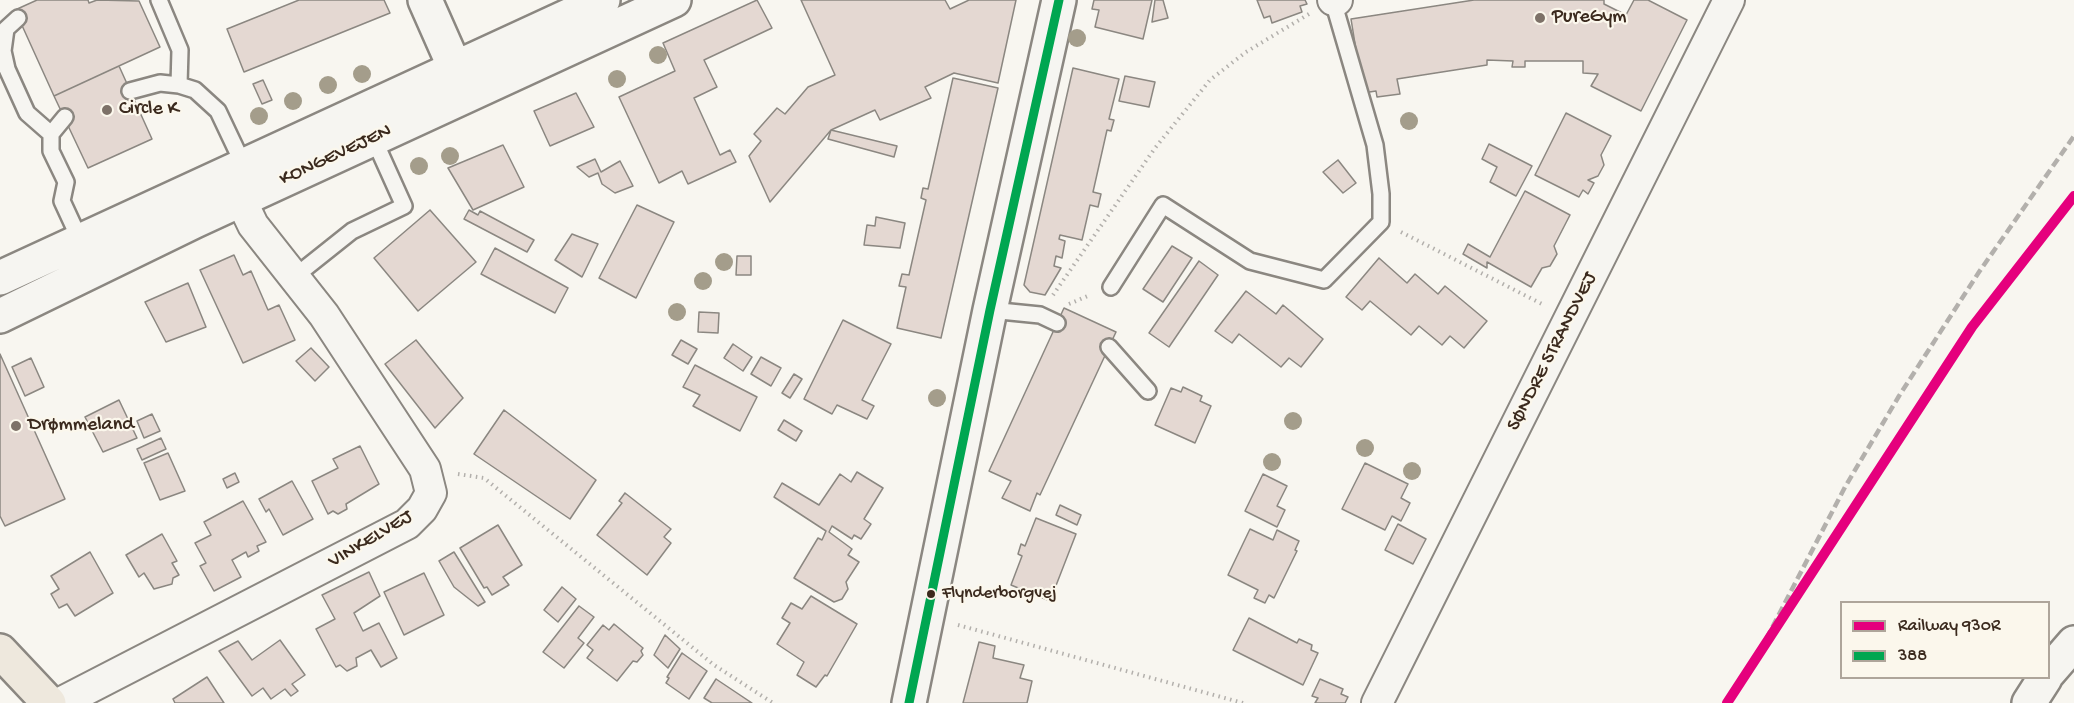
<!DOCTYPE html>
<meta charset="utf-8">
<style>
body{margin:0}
#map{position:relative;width:2074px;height:703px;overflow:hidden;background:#f8f6f0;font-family:"Gochi Hand",sans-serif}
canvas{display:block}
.legend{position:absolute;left:1840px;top:601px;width:210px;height:78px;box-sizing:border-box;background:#fbf7ec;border:2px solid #aea59a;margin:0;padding:8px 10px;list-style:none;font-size:18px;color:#3b2a1e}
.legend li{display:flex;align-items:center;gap:12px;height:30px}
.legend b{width:30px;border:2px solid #aea59a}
</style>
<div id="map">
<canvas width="2074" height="703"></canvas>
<ul class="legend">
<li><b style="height:8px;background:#e5007d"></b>Railway 930R</li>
<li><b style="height:8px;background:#00a651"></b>388</li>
</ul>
</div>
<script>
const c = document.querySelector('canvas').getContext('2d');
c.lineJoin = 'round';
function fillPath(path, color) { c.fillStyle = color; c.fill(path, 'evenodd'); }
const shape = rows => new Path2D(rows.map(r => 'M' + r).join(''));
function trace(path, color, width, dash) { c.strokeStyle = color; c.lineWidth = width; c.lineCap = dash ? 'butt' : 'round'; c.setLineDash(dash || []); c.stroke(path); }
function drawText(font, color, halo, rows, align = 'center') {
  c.font = font + ' "Gochi Hand",sans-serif'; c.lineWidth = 4.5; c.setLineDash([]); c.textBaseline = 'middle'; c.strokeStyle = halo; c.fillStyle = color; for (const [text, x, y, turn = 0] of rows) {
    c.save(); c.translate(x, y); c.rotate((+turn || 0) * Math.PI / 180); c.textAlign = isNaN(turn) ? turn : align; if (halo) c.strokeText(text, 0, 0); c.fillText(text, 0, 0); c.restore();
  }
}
const building = shape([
 [37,0,88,0,89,3,97,0,139,1,160,47,54,96,15,10,37,0],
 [299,0,384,0,390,13,244,72,227,29,299,0],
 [757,0,772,28,704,60,717,87,694,98,720,155,730,150,736,162,688,184,682,171,659,183,619,97,675,71,663,43,757,0],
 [801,0,945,0,950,9,969,0,1016,0,998,83,954,73,925,87,931,98,880,120,875,110,831,130,770,202,749,156,761,141,754,134,777,108,785,114,808,87,835,75,801,0],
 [1094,0,1152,0,1143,39,1095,27,1099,10,1092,9,1094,0],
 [1155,0,1163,0,1168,18,1152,22,1155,0],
 [1257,0,1305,0,1307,4,1300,6,1302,12,1272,23,1270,16,1264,18,1257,0],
 [1474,0,1604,0,1604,4,1626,15,1634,0,1648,0,1687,20,1641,111,1591,86,1598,74,1583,73,1583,61,1525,61,1525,67,1512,67,1513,61,1487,60,1487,65,1397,79,1400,94,1377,97,1376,91,1363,93,1351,19,1474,0],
 [119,66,152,139,88,168,54,96,119,66],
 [1073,68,1119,79,1109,119,1114,120,1111,131,1107,130,1093,192,1101,194,1098,207,1090,205,1082,240,1060,235,1059,239,1065,241,1062,258,1056,256,1054,266,1061,268,1045,295,1030,292,1024,285,1073,68],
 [1125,76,1155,82,1149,107,1119,101,1125,76],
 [953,78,998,88,941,338,897,328,906,287,899,286,902,274,909,275,926,200,921,198,923,188,928,189,953,78],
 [263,80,272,100,262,104,253,84,263,80],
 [576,93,594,127,550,146,534,111,576,93],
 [1566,113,1611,136,1601,155,1604,165,1598,176,1588,180,1594,183,1588,194,1583,190,1579,197,1535,175,1566,113],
 [831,130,897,146,894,157,828,139,831,130],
 [1489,144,1532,166,1516,196,1490,182,1497,167,1482,159,1489,144],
 [503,145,524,187,473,210,448,168,503,145],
 [595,159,601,172,620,161,633,186,615,193,602,184,598,173,589,177,577,167,595,159],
 [1338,160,1356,183,1343,193,1323,172,1338,160],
 [1525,191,1570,215,1554,246,1557,254,1550,266,1542,268,1531,287,1487,262,1487,268,1463,254,1468,244,1490,257,1525,191],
 [637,205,674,222,636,298,599,278,637,205],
 [430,210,476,262,418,311,374,258,430,210],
 [469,210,478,215,480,211,534,240,527,252,464,219,469,210],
 [876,217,905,223,900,248,864,245,867,225,875,226,876,217],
 [572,234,598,244,582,277,555,260,572,234],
 [1172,246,1192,258,1163,302,1143,289,1172,246],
 [495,248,568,288,555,313,481,274,495,248],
 [234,255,243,275,251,271,268,310,279,305,295,340,243,363,200,270,234,255],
 [737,256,751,256,751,275,736,275,737,256],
 [1379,258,1407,283,1415,274,1438,294,1445,286,1487,321,1464,348,1450,336,1442,345,1419,326,1411,335,1370,301,1362,310,1346,297,1379,258],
 [1199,261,1218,275,1169,347,1149,333,1199,261],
 [188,283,206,327,166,342,145,302,188,283],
 [1246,291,1276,314,1283,305,1323,339,1301,367,1289,358,1281,367,1239,334,1232,343,1215,331,1246,291],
 [1064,308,1116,332,1040,495,1037,493,1030,511,1002,498,1011,481,989,471,1064,308],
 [699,312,719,313,718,333,698,332,699,312],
 [843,320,891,344,862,400,874,406,867,419,837,405,832,414,804,399,843,320],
 [416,340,463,398,435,428,385,364,416,340],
 [681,340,697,349,688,364,672,355,681,340],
 [733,344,752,357,743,371,724,358,733,344],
 [311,348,329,367,315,381,296,361,311,348],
 [0,354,65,499,5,526,0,516,0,354],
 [761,357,781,368,771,386,751,374,761,357],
 [31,358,44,387,25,396,12,367,31,358],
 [695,365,757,397,740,431,693,406,700,395,683,387,695,365],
 [794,374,802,379,790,398,782,393,794,374],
 [1183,387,1202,396,1200,401,1211,406,1195,443,1155,425,1171,388,1181,392,1183,387],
 [119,400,137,438,103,452,85,417,119,400],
 [504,410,596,480,570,519,474,454,504,410],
 [152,414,160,431,144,438,137,421,152,414],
 [784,420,802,431,796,441,778,430,784,420],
 [161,438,166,449,142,460,137,449,161,438],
 [360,446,379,484,346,504,347,509,338,514,333,511,328,514,312,481,338,468,333,459,360,446],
 [168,453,185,491,160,500,144,463,168,453],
 [1365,463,1408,484,1401,498,1410,503,1401,521,1392,516,1385,530,1342,509,1365,463],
 [857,472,883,488,864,519,871,524,861,539,854,535,852,539,832,526,829,532,852,549,848,555,859,562,846,582,848,589,842,599,834,602,794,578,818,538,822,540,826,531,774,497,782,483,819,505,840,474,851,482,857,472],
 [235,473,239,482,227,488,223,479,235,473],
 [1263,474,1287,486,1277,506,1285,510,1277,527,1245,511,1263,474],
 [292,481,313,519,283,535,269,509,266,512,259,499,292,481],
 [625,493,671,529,664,537,671,543,647,575,597,535,622,503,619,501,625,493],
 [243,501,266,542,257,546,259,551,248,557,246,552,232,560,241,577,214,591,200,566,206,563,195,543,211,535,204,522,243,501],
 [1060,505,1081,515,1077,525,1056,515,1060,505],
 [1036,518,1076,534,1050,601,1011,585,1022,556,1018,554,1021,544,1025,546,1036,518],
 [1398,524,1426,539,1413,564,1385,550,1398,524],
 [498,525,522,565,503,577,509,585,492,595,487,587,484,588,460,548,498,525],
 [1250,529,1273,540,1277,530,1299,541,1295,550,1297,551,1274,598,1269,595,1265,603,1254,598,1258,590,1228,575,1250,529],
 [162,534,177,561,172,563,179,575,173,578,172,584,154,589,144,573,139,577,126,555,162,534],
 [90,552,113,593,75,616,67,604,59,608,51,594,59,589,51,576,90,552],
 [454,552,485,602,478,606,454,587,439,561,454,552],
 [369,572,380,596,354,613,363,631,379,623,397,658,381,667,371,650,356,658,357,666,347,671,340,665,336,667,316,629,335,619,322,595,369,572],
 [424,573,444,615,404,635,384,592,424,573],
 [562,587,576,599,558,622,544,610,562,587],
 [811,596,857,624,827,676,825,675,816,687,797,675,804,662,777,644,790,623,782,618,791,603,802,609,811,596],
 [579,606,594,617,578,638,584,643,564,668,543,652,579,606],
 [1249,618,1297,643,1299,639,1312,645,1311,650,1318,653,1303,685,1233,650,1249,618],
 [614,624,643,648,641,651,643,655,637,662,633,661,617,681,587,658,593,650,587,645,603,625,609,630,614,624],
 [665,635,680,649,668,668,654,655,665,635],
 [280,640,305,675,292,684,298,691,291,696,285,689,271,699,263,688,252,696,219,651,238,641,252,660,280,640],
 [979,642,995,646,993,658,1024,665,1020,678,1032,681,1027,703,963,703,979,642],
 [682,653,707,671,689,699,666,683,669,678,667,677,682,653],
 [207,677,224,703,175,703,173,699,207,677],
 [716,679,752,703,712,703,704,698,716,679],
 [1320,679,1343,689,1341,694,1348,697,1345,703,1315,703,1318,698,1312,696,1320,679]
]);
const path = shape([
 [1401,232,1544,305],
 [1053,295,1155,148,1210,80,1246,52,1309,14],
 [1069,304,1090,295],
 [458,474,484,478,714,665,773,703],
 [958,625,1243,703]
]);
const service = shape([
 [159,0,180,50,179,85],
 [18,18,6,29,3,51,7,69,27,113,51,134],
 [130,91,160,83,179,85,195,90,218,111,245,168],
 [65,117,51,134,51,151,66,182,62,201,80,240],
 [293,278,352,231,404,206,372,135],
 [1111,287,1163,205,1250,261,1324,280,1381,222,1381,194,1375,145,1333,1],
 [990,310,1040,315,1057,323],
 [1109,347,1148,391]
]);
const minor = shape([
 [1333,0,1337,0],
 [60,703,407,524,422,509,431,493,425,469,324,315,253,225,231,179],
 [1377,703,1729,0]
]);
const tertiary = shape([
 [425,0,463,86],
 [0,278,603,0],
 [0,316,195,221,674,0],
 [2048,673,2074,643],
 [909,703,990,310,1059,0],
 [2029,703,2045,678]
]);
const primary = shape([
 [0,651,49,703]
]);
const rail = shape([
 [1760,651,1845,487,1899,396,1979,272,2074,136]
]);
const bus1 = shape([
 [909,703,990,310,1059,0]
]);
const rail1 = shape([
 [1727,703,1972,327,2074,196]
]);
const trees = [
 [1077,38],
 [658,55],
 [362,74],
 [617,79],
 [328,85],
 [293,101],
 [259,116],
 [1409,121],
 [450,156],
 [419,166],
 [724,262],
 [703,281],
 [677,312],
 [937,398],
 [1293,421],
 [1365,448],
 [1272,462],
 [1412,471]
];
const markers = [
 [1540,18,6,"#7d7168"],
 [107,110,6,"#7d7168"],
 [16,426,6,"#7d7168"],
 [931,594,5,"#3b2a1e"]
];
const busNames = [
 ["Flynderborgvej",942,594]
];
const poiNames = [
 ["PureGym",1552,18],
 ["Circle K",119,110],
 ["Drømmeland",28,426]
];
const streetNames = [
 ["KONGEVEJEN",336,156,-25],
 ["SØNDRE STRANDVEJ",1553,352,-63],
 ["VINKELVEJ",371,540,-31]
];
fillPath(building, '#e4d8d2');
trace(building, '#8b8781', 1.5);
trace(service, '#8b8781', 20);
trace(minor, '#8b8781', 34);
trace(tertiary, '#8b8781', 38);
trace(primary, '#8b8781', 38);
trace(path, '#b3b0ac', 4, [1.5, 4.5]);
trace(service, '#f6f5f1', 15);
trace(minor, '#f6f5f1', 30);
trace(tertiary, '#f6f5f1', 33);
trace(primary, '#eee8dd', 33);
trace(rail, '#b3b0ac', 4.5, [9, 4.5]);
trace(bus1, '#00a651', 9);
trace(rail1, '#e5007d', 10);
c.fillStyle = '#a49d8b';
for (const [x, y] of trees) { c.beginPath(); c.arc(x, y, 9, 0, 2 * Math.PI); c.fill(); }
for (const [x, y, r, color] of markers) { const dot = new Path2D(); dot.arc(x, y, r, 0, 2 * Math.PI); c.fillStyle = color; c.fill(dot); trace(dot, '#fbf7ec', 2); }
drawText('18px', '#3b2a1e', '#fbf7ec', busNames, 'left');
drawText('20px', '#3b2a1e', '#fbf7ec', poiNames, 'left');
drawText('20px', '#3b2a1e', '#fbf7ec', streetNames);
</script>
